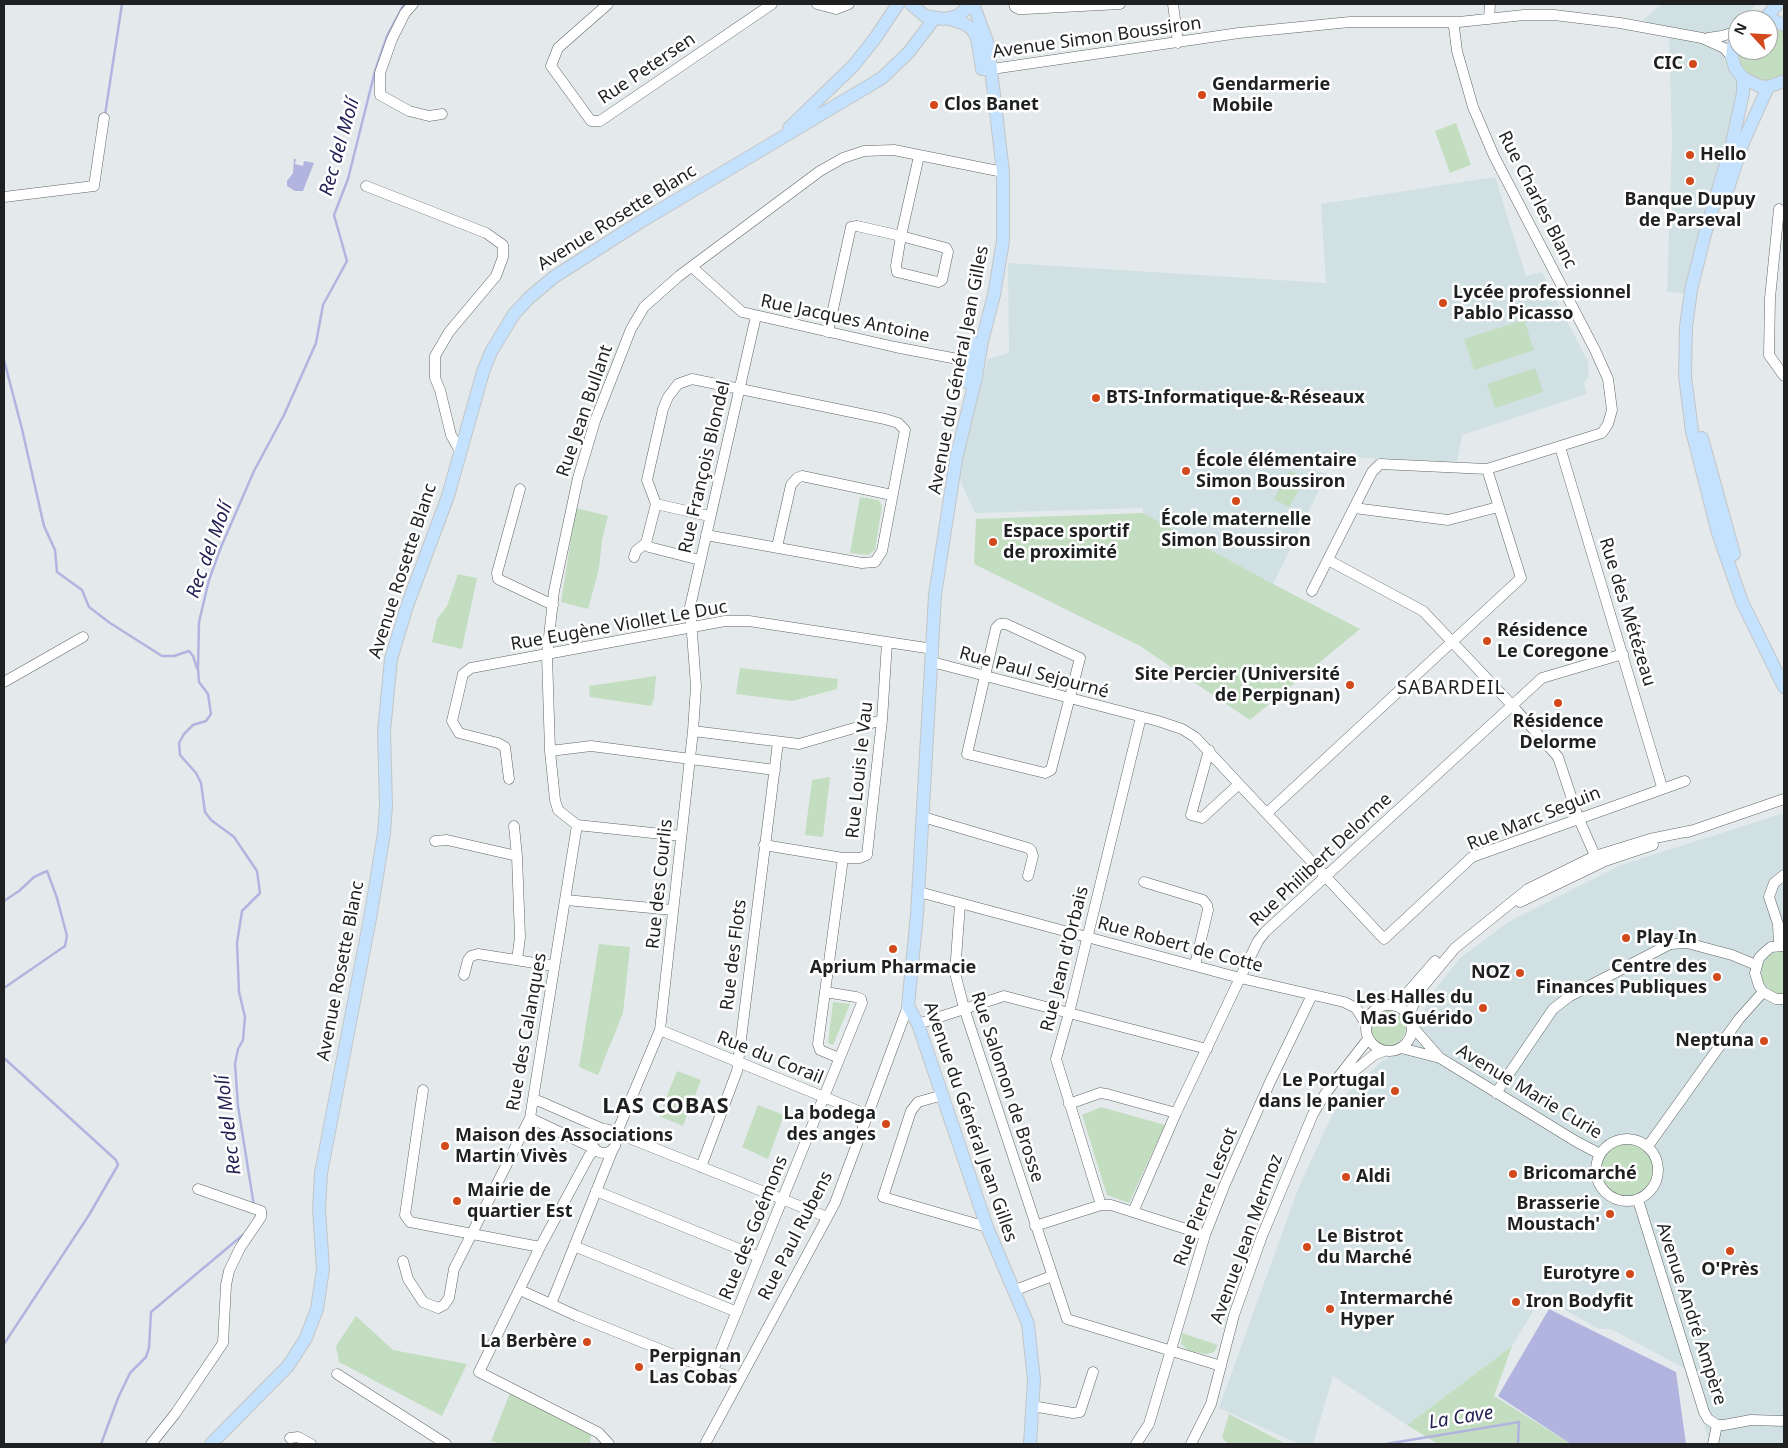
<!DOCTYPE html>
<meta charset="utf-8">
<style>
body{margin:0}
#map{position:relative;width:1788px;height:1448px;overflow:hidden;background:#e4eaec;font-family:"Noto Sans",sans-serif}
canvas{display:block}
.frame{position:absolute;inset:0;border:5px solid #1e2021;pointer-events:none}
.north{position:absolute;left:1728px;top:10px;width:50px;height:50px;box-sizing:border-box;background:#fff;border:1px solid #a5a6a6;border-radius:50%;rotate:295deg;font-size:14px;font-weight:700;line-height:20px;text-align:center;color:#1e2021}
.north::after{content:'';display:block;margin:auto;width:18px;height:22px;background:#d24a1c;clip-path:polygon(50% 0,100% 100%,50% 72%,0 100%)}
</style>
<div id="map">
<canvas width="1788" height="1448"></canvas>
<div class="frame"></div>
<div class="north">N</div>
</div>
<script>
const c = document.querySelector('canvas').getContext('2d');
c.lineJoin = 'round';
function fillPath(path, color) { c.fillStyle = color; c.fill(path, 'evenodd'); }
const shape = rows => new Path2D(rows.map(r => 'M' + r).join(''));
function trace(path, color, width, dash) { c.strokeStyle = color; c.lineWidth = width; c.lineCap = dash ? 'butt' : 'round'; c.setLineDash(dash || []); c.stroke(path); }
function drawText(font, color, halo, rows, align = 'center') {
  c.font = font + ' "Noto Sans",sans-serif'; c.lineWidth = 5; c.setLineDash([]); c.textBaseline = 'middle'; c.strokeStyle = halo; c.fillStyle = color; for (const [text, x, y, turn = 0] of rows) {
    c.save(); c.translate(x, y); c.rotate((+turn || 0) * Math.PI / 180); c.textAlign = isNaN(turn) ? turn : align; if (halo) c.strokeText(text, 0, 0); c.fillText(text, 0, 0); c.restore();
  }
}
const built = shape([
 [1662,4,1758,4,1727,29,1726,56,1739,87,1734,114,1684,293,1667,292,1672,141,1669,35,1643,20],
 [1495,177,1526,276,1542,272,1588,362,1589,376,1584,383,1587,394,1462,435,1457,462,1308,455,1306,468,1327,474,1273,584,1143,513,1143,508,975,513,957,474,988,359,1009,353,1008,263,1326,283,1321,204],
 [1784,813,1784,1444,1708,1444,1709,1440,1684,1368,1611,1329,1599,1329,1542,1297,1512,1346,1407,1425,1333,1376,1313,1444,1299,1444,1219,1408,1298,1189,1338,1102,1381,1062,1414,1043,1429,997,1460,958,1510,921,1621,865]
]);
const green = shape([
 [1768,25,1784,31,1784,75,1770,81,1761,81,1746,73,1740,65,1738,50,1768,50],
 [1456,123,1471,165,1450,173,1435,131],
 [1524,320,1534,350,1474,370,1464,339],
 [1535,368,1543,392,1495,408,1487,384],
 [1290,470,1305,479,1289,507,1274,499],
 [860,497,879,500,882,507,875,550,868,555,850,553],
 [576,508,608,516,602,540,599,569,588,609,561,602],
 [1143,513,1273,584,1360,629,1250,720,1140,646,974,564,976,519],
 [458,574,477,578,462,649,432,642,437,619,447,606],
 [740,668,838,679,837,689,792,701,736,694],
 [656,676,654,698,651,706,590,697,589,686],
 [830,777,823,837,805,835,812,780],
 [599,944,630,947,623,1013,598,1075,579,1067],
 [1784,951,1784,994,1777,994,1771,991,1762,981,1761,967,1769,955],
 [833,1002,850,1004,833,1045,828,1043],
 '1370 1027a18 18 0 1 1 36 0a18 18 0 1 1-36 0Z',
 [677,1071,701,1080,683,1126,659,1116],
 [758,1105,784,1115,768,1159,742,1147],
 [1101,1107,1165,1125,1129,1203,1107,1195,1082,1115],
 '1596 1170a31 31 0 1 1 62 0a31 31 0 1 1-62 0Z',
 [356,1316,393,1350,467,1364,442,1416,339,1362,336,1346],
 [1182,1333,1218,1345,1214,1352,1207,1354,1189,1351,1181,1344],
 [1512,1346,1494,1396,1571,1444,1438,1444,1407,1425],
 [510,1393,591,1434,590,1444,503,1444,491,1441],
 [1229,1414,1286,1444,1228,1444,1222,1437]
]);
const water = shape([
 [294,159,296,159,295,164,303,166,304,161,314,163,303,191,295,191,287,186,287,181,293,173],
 [1549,1309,1676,1372,1686,1444,1571,1444,1498,1396]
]);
const stream = shape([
 [105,115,122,4],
 [4,360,22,429,44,526,55,550,57,572,82,590,89,607,110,623,162,656,174,656,189,651,193,656,197,668],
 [4,901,19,891,34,877,47,871,57,898,67,936,65,946,4,988],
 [4,1058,116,1160,118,1165,89,1215,4,1344],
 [254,1206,238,1106,235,1064,238,1049,243,1040,245,1017,239,992,237,943,242,911,260,893,257,871,234,837,211,820,205,812,201,783,196,773,180,755,179,743,184,734,193,725,206,721,211,714,208,694,199,682,198,669,199,622,209,580,221,547,254,471,284,415,316,343,323,305,347,261,334,215,348,179,375,71,387,36,404,4],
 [101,1444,118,1398,130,1373,146,1357,149,1348,151,1312,244,1234],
 [1386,1444,1519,1422,1518,1444]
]);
const minor = shape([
 [413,4,405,13,392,39,380,73,380,95,409,111,429,116,442,114],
 [608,4,558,48,551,66,591,121,600,121,772,4],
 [817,4,836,9,849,4],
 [1014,4,1015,7,1019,9,1025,9,1120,4],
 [1173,4,1178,43],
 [1489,19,1490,4],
 [1708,38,1722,36,1738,31],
 [985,70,1239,33,1350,22,1459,22,1524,15,1554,15,1620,23,1702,38,1724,48,1732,57],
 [366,186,486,233,503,245,503,257,496,276,449,332,435,356,435,378,440,390,451,435,460,451],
 [4,197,94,186,104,118],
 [1779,209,1770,298,1769,355,1784,376],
 [901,236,946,248,948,252,942,280,938,282,897,272,896,266,901,236],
 [692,267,742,312,895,347,973,362],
 [756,316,690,607,696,686,693,731,660,1030,615,1137,624,1136,827,1217],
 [828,332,851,227,857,226,901,236,919,156],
 [1560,447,1662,787],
 [520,489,497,573,498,579,553,605],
 [656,504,647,480,663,409,668,397,678,384,692,379,885,419,898,423,905,430,882,551,875,562,862,563,706,535],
 [1354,508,1448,520,1498,507],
 [777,547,791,485,797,478,802,476,892,495],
 [634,557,636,551,646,543],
 [700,560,649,547,646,543,656,504,709,516],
 [1328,560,1423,611,1509,702,1558,757,1578,817,1597,860],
 [1312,591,1372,472,1380,464,1487,469,1602,433,1608,424,1612,410,1608,379,1595,350,1494,156,1473,107,1457,51,1454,27,1451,22],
 [1000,624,1006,624,1080,658,1051,770,1045,773,967,754,996,628,1000,624],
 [932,662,1158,721,1182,729,1195,737,1384,939,1472,857,1685,781],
 [4,682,83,637],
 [693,731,799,744,882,720],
 [1209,750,1191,815,1202,818,1239,784],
 [550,751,591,746,775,770],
 [509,779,505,747,498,743,459,733,452,721,463,674,471,668,725,621,749,621,933,649],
 [1267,813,1521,578,1487,469],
 [923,817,1028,848,1031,850,1033,856,1028,876],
 [514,826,517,856,520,937,517,960],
 [1688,832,1784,799],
 [681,836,577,825,558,810,555,800,550,751,547,655,554,591,578,478,595,421,631,329,644,307,679,276,820,171,843,158,864,151,894,150,1003,172],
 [435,841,447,840,517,856],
 [764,845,843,858,860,858,867,855,882,720,887,643],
 [1144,882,1203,900,1207,905,1208,910,1195,965],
 [919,892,1240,978,1344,1002,1356,1008,1366,1024],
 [566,900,673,910],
 [1520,902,1605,861,1653,845],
 [960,904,955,973,964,1008,1067,1319,1221,1366],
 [1779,945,1778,924,1769,897,1774,883,1784,875],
 [1784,946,1771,947,1765,952,1759,958,1755,973,1759,986,1763,992,1776,999,1784,999],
 [464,975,468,960,471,956,478,954,554,966],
 [1392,1004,1401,1000,1435,961],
 '1366 1028a23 23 0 1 1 46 0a23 23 0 1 1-46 0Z',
 [1410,1018,1412,1008,1420,990,1455,948,1528,889,1595,856,1650,839,1694,830],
 [918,1024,1004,996,1207,1049],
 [1412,1026,1439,1057],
 [660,1030,868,1115],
 [1401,1048,1440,1058,1577,1142,1600,1154],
 [839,1058,820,1050,818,1044,843,858],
 [1338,1080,1344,1079,1374,1055,1384,1051],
 [423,1090,405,1215,410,1222,540,1247],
 [1496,1093,1553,1009,1570,996,1670,944,1687,943,1732,955,1756,965],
 [943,1095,918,1102,911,1111,883,1197,987,1227],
 [533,1101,539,1101,603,1129],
 [1069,1104,1100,1093,1107,1094,1176,1113],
 [530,1118,595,1149,589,1156,540,1247,479,1372,599,1433,609,1444],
 '592 1141a12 12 0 1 1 24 0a12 12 0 1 1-24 0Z',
 '1596 1170a31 31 0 1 1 62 0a31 31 0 1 1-62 0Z',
 [1648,1146,1739,1019,1763,992],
 [701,1167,737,1071,778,742],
 [596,1191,759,1257],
 [1638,1200,1704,1412,1708,1419,1717,1425,1724,1425,1751,1420,1784,1421],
 [1101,1205,1056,1059,1069,1013,1141,717],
 [1133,1212,1176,1113,1240,978,1258,941,1265,932,1542,678,1623,654],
 [1035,1226,1101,1205,1111,1205,1205,1235],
 [574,1246,737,1312],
 [403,1261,408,1279,423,1302,438,1308,444,1305,449,1298,454,1269,530,1118,577,825],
 [520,1290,577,1316,739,1381],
 [1013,1291,1052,1276],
 [551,1304,613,1149],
 [713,1370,862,1003,861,999,856,997,825,992],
 [337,1374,446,1444],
 [1032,1406,1073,1413,1080,1412,1093,1372],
 [290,1438,298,1437,311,1444],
 [151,1444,175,1414,223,1343,226,1285,229,1271,240,1248,261,1217,261,1211,198,1189],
 [705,1444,835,1203,908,1006],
 [1136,1444,1149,1424,1205,1235,1225,1184,1270,1082,1312,995],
 [1191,1444,1211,1404,1234,1315,1262,1236,1313,1114,1325,1094,1368,1039],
 [1713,1444,1717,1425]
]);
const major = shape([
 [911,4,925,16,944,19,958,16,971,4],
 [973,4,988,44,1003,172,1003,241,994,295,982,341,976,377,956,459,935,595,917,914,908,1006,918,1024,987,1227,1028,1324,1034,1380,1030,1444],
 [949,19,963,23,972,29,977,38,982,69],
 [1764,19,1778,4],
 [1758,20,1773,20,1784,25],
 [1738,34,1733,47,1732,57,1735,68,1743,78,1759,86,1768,87,1784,81],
 [1743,78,1743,93,1732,143,1705,234,1691,290,1686,327,1685,376,1692,431,1718,533,1742,602,1784,687],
 [789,128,854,65,876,37,898,4],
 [1727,191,1744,140,1768,87],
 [967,382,968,362,974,343],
 [1702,438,1734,554],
 [211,1444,288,1366,306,1338,317,1309,323,1269,319,1209,321,1173,371,913,384,833,386,806,384,731,391,659,407,606,448,496,483,372,491,352,514,314,530,297,554,277,640,222,882,78,909,52,934,19]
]);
const markers = [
 [1693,64,5,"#d24a1c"],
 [1202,95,5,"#d24a1c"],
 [934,105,5,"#d24a1c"],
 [1690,155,5,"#d24a1c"],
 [1690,181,5,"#d24a1c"],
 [1443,303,5,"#d24a1c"],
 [1096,398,5,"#d24a1c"],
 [1186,471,5,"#d24a1c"],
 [1236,501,5,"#d24a1c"],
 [993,542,5,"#d24a1c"],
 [1487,641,5,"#d24a1c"],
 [1350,685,5,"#d24a1c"],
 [1558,703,5,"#d24a1c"],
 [1626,938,5,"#d24a1c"],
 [893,949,5,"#d24a1c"],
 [1520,973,5,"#d24a1c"],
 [1717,977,5,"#d24a1c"],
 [1483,1008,5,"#d24a1c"],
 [1764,1041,5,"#d24a1c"],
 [1395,1091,5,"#d24a1c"],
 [886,1124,5,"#d24a1c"],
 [445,1146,5,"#d24a1c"],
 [1513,1174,5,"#d24a1c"],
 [1346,1177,5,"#d24a1c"],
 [457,1201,5,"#d24a1c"],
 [1610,1214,5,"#d24a1c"],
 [1307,1247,5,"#d24a1c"],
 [1730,1251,5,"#d24a1c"],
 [1630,1274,5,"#d24a1c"],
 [1516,1302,5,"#d24a1c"],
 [1330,1309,5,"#d24a1c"],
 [587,1342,5,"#d24a1c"],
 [639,1367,5,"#d24a1c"]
];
const streetNames = [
 ["Avenue Simon Boussiron",1097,38,-8],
 ["Rue Petersen",647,69,-34],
 ["Rue Charles Blanc",1537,200,63],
 ["Avenue Rosette Blanc",617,218,-32],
 ["Rue Jacques Antoine",845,319,12],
 ["Avenue du Général Jean Gilles",959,370,-79],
 ["Rue Jean Bullant",585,411,-71],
 ["Rue François Blondel",705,467,-77],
 ["Avenue Rosette Blanc",403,571,-72],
 ["Rue des Métézeau",1627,612,73],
 ["Rue Eugène Viollet Le Duc",619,626,-10],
 ["Rue Paul Sejourné",1034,673,15],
 ["Rue Louis le Vau",860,770,-84],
 ["Rue Marc Seguin",1534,819,-22],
 ["Rue Philibert Delorme",1321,860,-43],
 ["Rue des Courlis",660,884,-84],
 ["Rue Robert de Cotte",1180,945,15],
 ["Rue des Flots",734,955,-83],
 ["Rue Jean d'Orbais",1065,959,-76],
 ["Avenue Rosette Blanc",341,971,-79],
 ["Rue des Calanques",527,1032,-80],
 ["Rue du Corail",770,1058,22],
 ["Rue Salomon de Brosse",1007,1087,72],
 ["Avenue Marie Curie",1529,1092,31],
 ["Avenue du Général Jean Gilles",970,1122,71],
 ["Rue Pierre Lescot",1206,1197,-69],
 ["Rue des Goémons",754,1228,-68],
 ["Rue Paul Rubens",796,1236,-63],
 ["Avenue Jean Mermoz",1247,1239,-70],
 ["Avenue André Ampère",1691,1314,72]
];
const poiNames = [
 ["CIC",1683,64,"right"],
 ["Gendarmerie",1212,85],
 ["Mobile",1212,106],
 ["Clos Banet",944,105],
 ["Hello",1700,155],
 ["Banque Dupuy",1690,200,"center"],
 ["de Parseval",1690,221,"center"],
 ["Lycée professionnel",1453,293],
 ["Pablo Picasso",1453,314],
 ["BTS-Informatique-&-Réseaux",1106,398],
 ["École élémentaire",1196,461],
 ["Simon Boussiron",1196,482],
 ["École maternelle",1236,520,"center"],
 ["Simon Boussiron",1236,541,"center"],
 ["Espace sportif",1003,532],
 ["de proximité",1003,553],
 ["Résidence",1497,631],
 ["Le Coregone",1497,652],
 ["Site Percier (Université",1340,675,"right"],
 ["de Perpignan)",1340,696,"right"],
 ["Résidence",1558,722,"center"],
 ["Delorme",1558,743,"center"],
 ["Play In",1636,938],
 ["Centre des",1707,967,"right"],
 ["Finances Publiques",1707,988,"right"],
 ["Aprium Pharmacie",893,968,"center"],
 ["NOZ",1510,973,"right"],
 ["Les Halles du",1473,998,"right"],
 ["Mas Guérido",1473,1019,"right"],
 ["Neptuna",1754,1041,"right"],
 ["Le Portugal",1385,1081,"right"],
 ["dans le panier",1385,1102,"right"],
 ["La bodega",876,1114,"right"],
 ["des anges",876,1135,"right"],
 ["Maison des Associations",455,1136],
 ["Martin Vivès",455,1157],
 ["Bricomarché",1523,1174],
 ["Aldi",1356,1177],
 ["Mairie de",467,1191],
 ["quartier Est",467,1212],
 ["Brasserie",1600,1204,"right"],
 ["Moustach'",1600,1225,"right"],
 ["Le Bistrot",1317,1237],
 ["du Marché",1317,1258],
 ["O'Près",1730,1270,"center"],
 ["Eurotyre",1620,1274,"right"],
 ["Intermarché",1340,1299],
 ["Hyper",1340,1320],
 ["Iron Bodyfit",1526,1302],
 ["La Berbère",577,1342,"right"],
 ["Perpignan",649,1357],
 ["Las Cobas",649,1378]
];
const waterNames = [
 ["Rec del Molí",340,147,-74],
 ["Rec del Molí",210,550,-70],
 ["Rec del Molí",229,1125,-97],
 ["La Cave",1461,1418,-9]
];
const neighbourhoodNames = [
 ["SABARDEIL",1451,689]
];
const districtNames = [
 ["LAS COBAS",666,1107]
];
fillPath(built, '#d0e0e3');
fillPath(green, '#c3ddc0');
fillPath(water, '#b1b4de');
trace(stream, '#b1b4de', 2.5);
trace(minor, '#606566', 11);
trace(major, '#c4c5c5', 14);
trace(minor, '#fff', 10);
trace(major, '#c4e2fe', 12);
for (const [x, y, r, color] of markers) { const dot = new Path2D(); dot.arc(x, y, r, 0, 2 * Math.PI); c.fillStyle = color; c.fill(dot); trace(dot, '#fff', 2); }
drawText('18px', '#1e2021', '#fff', streetNames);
drawText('bold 18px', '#1e2021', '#fff', poiNames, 'left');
drawText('italic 19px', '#242053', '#fff', waterNames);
c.letterSpacing = '1px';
drawText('19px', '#1e2021', '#fff', neighbourhoodNames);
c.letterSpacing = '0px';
c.letterSpacing = '1px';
drawText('bold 22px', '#1e2021', '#fff', districtNames);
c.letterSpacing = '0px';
</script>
